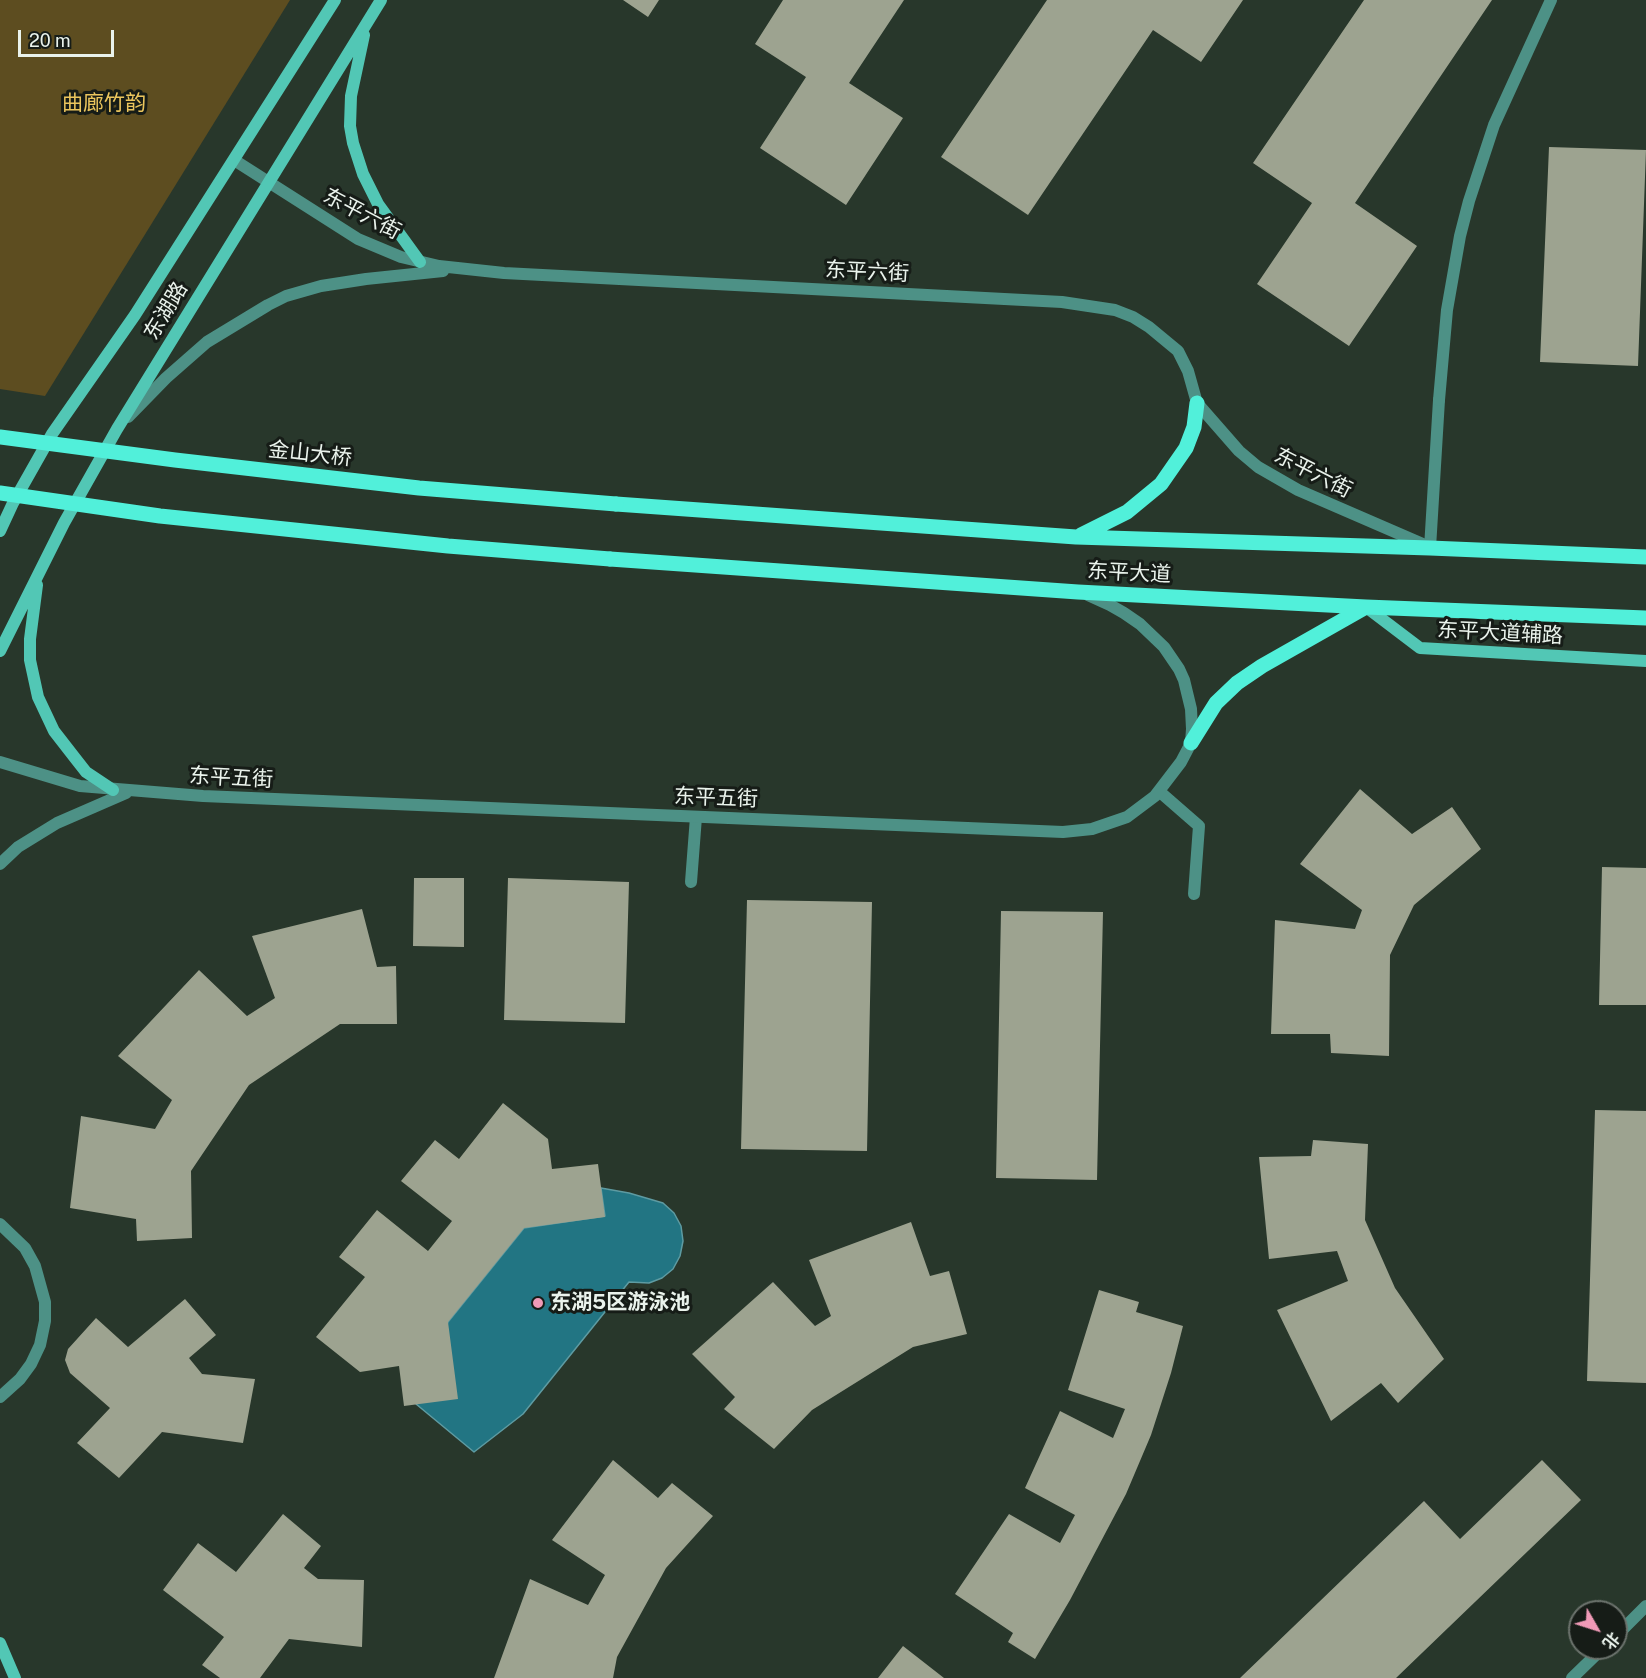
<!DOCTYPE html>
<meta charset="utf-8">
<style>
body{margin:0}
#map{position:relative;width:1646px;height:1678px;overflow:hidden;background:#28372b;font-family:"Public Sans","Noto Sans SC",sans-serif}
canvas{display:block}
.north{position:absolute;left:1568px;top:1600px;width:60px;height:60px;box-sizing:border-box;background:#161c17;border:2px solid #6b726c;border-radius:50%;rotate:129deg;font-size:16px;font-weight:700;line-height:24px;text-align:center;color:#eaf3ec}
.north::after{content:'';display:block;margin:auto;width:21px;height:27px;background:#f09ab7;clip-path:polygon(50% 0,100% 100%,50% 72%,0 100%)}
.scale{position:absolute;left:18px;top:30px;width:96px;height:27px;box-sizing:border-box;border:3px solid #eaf3ec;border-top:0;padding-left:8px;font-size:18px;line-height:21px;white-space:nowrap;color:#eaf3ec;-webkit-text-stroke:4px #161c17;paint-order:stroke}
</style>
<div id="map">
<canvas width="1646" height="1678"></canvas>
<div class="north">北</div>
<div class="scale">20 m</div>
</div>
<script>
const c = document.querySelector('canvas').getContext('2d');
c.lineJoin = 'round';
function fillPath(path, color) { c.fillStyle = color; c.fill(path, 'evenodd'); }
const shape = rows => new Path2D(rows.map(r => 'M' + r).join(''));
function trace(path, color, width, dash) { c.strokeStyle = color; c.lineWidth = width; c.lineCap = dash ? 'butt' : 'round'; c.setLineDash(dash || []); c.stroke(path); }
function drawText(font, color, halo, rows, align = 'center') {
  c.font = font + ' "Public Sans","Noto Sans SC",sans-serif'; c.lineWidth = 6; c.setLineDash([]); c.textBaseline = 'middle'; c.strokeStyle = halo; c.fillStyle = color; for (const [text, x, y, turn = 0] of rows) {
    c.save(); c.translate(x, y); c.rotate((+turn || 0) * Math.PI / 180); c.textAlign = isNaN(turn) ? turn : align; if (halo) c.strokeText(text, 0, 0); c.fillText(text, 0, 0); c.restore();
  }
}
const green = shape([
 [0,0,290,0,45,396,0,389]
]);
const water = shape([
 [601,1188,629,1193,663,1203,674,1213,681,1226,683,1241,680,1256,673,1269,662,1278,649,1283,629,1282,523,1414,474,1452,416,1404,448,1322,524,1228,605,1216,601,1188]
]);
const building = shape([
 [623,0,659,0,648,17],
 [783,0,904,0,849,83,903,118,846,205,760,148,806,77,755,44],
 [1047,0,1243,0,1201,62,1153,30,1028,215,941,157],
 [1364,0,1492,0,1355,203,1417,246,1349,346,1257,284,1312,203,1253,163],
 [1549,147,1646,150,1638,366,1540,362],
 [1360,789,1412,834,1452,807,1481,849,1414,905,1390,955,1389,1056,1331,1053,1330,1034,1271,1034,1275,920,1355,929,1362,910,1300,864],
 [1602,867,1646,868,1646,1005,1599,1005],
 [414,878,464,878,464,947,413,946],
 [508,878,629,882,625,1023,504,1020],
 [747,900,872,902,867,1151,741,1149],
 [362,909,377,967,396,966,397,1024,340,1024,249,1085,191,1171,192,1238,137,1241,136,1219,70,1208,81,1116,155,1129,172,1100,118,1056,199,970,247,1016,275,998,252,936],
 [1001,911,1103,912,1097,1180,996,1178],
 [503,1103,548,1139,552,1169,598,1164,605,1217,524,1228,448,1322,458,1399,404,1406,399,1366,360,1372,316,1337,365,1277,339,1257,377,1210,428,1251,452,1221,401,1181,435,1140,459,1159],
 [1595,1110,1646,1111,1646,1383,1587,1381],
 [1313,1140,1368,1144,1365,1220,1395,1288,1444,1359,1398,1403,1381,1383,1331,1421,1277,1310,1348,1281,1337,1251,1269,1259,1259,1157,1311,1156],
 [911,1222,930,1276,949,1271,967,1334,913,1347,812,1410,774,1449,724,1409,735,1397,692,1354,773,1282,815,1326,831,1316,809,1260],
 [1099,1290,1139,1302,1136,1312,1183,1326,1171,1373,1151,1435,1126,1494,1070,1600,1035,1659,1008,1642,1013,1633,955,1594,1009,1514,1060,1543,1075,1515,1025,1488,1060,1411,1113,1438,1125,1409,1068,1390],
 [185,1299,216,1335,189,1358,202,1374,255,1379,243,1443,162,1432,119,1478,77,1443,110,1408,70,1373,65,1360,68,1349,96,1318,128,1347],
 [613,1460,658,1498,672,1483,713,1516,666,1568,617,1657,613,1678,494,1678,530,1579,588,1605,605,1575,552,1540],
 [1542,1460,1581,1500,1396,1678,1240,1678,1424,1501,1460,1539],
 [283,1514,321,1546,304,1568,318,1579,364,1580,362,1647,289,1639,260,1678,220,1678,202,1665,224,1637,163,1590,198,1543,236,1572],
 [903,1646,944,1678,878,1678]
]);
const service = shape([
 [1430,548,1439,400],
 [1160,792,1199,826,1194,894],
 [691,882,696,817]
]);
const minor = shape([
 [234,160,358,239,401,257,439,266,504,273,1062,302,1115,310,1133,317,1149,327,1178,351,1188,371,1197,403,1239,451,1258,467,1298,490,1425,545],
 [1439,400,1447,310,1460,236,1469,201,1494,125,1551,0],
 [128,417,166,378,207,342,268,305,286,296,321,286,366,279,443,271],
 [0,762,80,786,203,796,1063,832,1092,829,1127,817,1155,796,1181,762,1191,743,1192,729,1191,709,1184,680,1179,669,1164,647,1140,624,1124,613,1110,605,1088,595],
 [0,864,18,847,57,823,126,793],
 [0,1224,25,1248,35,1266,45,1302,45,1321,40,1345,31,1364,20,1379,0,1397],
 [1616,1636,1646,1606],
 [1572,1678,1603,1648]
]);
const secondary = shape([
 [364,35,351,96,350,126,353,143,363,174,378,204,420,262],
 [0,531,13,503,52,434,135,315,335,0],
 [37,585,30,639,30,660,38,697,54,731,75,758,86,772,113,790],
 [1366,607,1420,648,1646,661],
 [0,651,64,523,117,429,381,0],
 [0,1643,15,1678]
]);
const primary = shape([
 [616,504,1076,537,1430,548,1646,557],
 [1081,535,1127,512,1161,484,1186,448,1194,427,1197,403],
 [610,559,1078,592,1366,607,1646,618],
 [1191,743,1216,703,1237,683,1262,666,1366,607]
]);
const primaryBridge = shape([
 [0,437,175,460,419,488,616,504],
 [0,493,160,516,448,546,610,559]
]);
const markers = [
 [538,1303,6,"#f09ab7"]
];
const parkNames = [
 ["曲廊竹韵",104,104]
];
const streetNames = [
 ["东平六街",362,214,28],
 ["东平六街",867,272,3],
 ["东湖路",166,311,-59],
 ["金山大桥",310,454,6],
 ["东平六街",1313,473,27],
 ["东平大道",1129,573,3],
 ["东平大道辅路",1500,633,3],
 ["东平五街",231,778,3],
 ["东平五街",716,798,2]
];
const poiNames = [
 ["东湖5区游泳池",550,1303]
];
fillPath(green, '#5d4d20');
fillPath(water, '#227583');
trace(water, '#5e9ba2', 1.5);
fillPath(building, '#9da390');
trace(service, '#4d9186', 12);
trace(minor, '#4d9186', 12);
trace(secondary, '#52c7b5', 12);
trace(primary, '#51f0da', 15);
trace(primaryBridge, '#51f0da', 15);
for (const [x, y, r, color] of markers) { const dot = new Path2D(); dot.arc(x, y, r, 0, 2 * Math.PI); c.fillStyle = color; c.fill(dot); trace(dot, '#161c17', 2); }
drawText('21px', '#eac55d', '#161c17', parkNames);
drawText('21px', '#eaf3ec', '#161c17', streetNames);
drawText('bold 21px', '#eaf3ec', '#161c17', poiNames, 'left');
</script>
